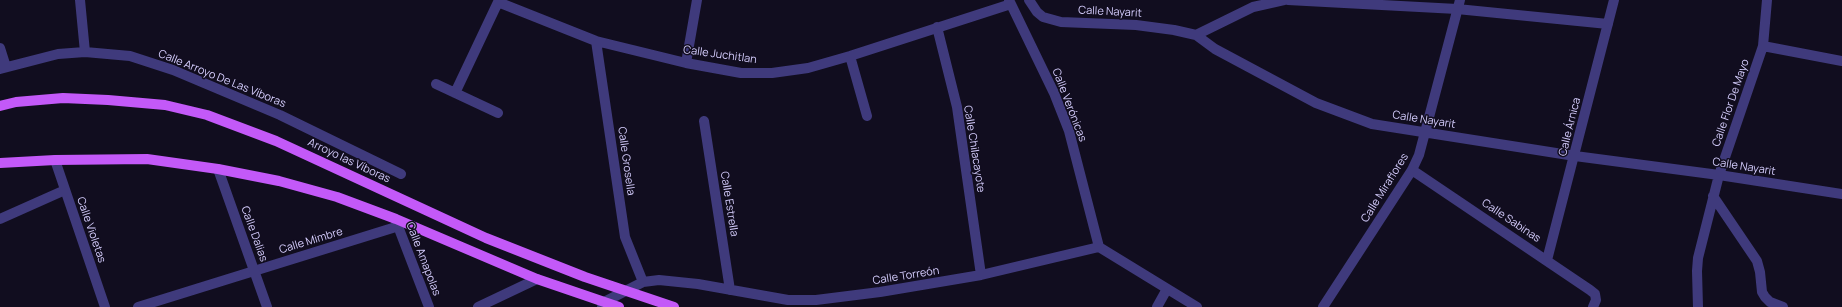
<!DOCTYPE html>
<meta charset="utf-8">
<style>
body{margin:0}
canvas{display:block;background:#110d1f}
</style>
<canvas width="1842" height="307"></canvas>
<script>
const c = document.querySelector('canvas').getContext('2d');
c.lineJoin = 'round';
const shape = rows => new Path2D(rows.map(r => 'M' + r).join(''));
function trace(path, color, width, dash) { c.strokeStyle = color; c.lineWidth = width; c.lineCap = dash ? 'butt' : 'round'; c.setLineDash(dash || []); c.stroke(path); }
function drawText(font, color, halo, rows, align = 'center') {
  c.font = font + ' Manrope,sans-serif'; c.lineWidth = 3; c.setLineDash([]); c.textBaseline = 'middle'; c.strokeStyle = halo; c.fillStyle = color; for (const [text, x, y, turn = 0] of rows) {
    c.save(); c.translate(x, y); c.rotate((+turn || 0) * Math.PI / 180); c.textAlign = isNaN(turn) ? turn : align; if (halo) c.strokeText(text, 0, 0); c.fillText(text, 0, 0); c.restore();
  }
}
const minor = shape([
 [80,0,85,52],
 [1009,0,1054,93,1069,131,1099,247],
 [1029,0,1037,12,1043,17,1061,22,1136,25,1174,30,1196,35,1215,49,1316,103,1372,124,1575,156,1719,175,1842,194],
 [1288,0,1457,9,1608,24],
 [498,2,596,41,686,63,741,73,772,73,808,68,850,56,1011,4],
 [937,27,957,107,981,275],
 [1196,35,1253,7,1284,0],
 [596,41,625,237,643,282],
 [1763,46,1842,61],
 [0,48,6,67],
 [850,56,867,116],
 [686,63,697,0],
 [0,69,58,54,85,52,130,56,173,70,280,115,401,174],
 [436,84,498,113],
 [455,93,499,0],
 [704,121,730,290],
 [55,160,105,307],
 [1412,170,1590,290,1595,294,1596,300,1593,307],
 [1713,196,1757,261,1760,272,1762,292,1765,297,1770,302,1783,307],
 [0,219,65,190],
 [396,221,429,307],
 [1547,260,1614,0],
 [138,307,399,226],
 [478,307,537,279],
 [602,307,604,302,643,282,659,280,698,284,788,300,816,300,880,292,981,275,1099,247,1197,307],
 [1157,307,1167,289],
 [1323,307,1412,170,1419,155,1460,0],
 [1698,307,1697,271,1698,258,1719,175,1763,46,1767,0]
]);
const tertiary = shape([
 [218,169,267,307]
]);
const primary = shape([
 [0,106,16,102,63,98,108,100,165,105,207,115,276,141,486,238,585,277,674,307],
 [0,163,55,160,147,159,218,169,279,181,337,197,396,219,537,279,619,307]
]);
const streetNames = [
 ["Calle Nayarit",1110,12,3],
 ["Calle Juchitlan",720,55,8],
 ["Calle Arroyo De Las Víboras",222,79,22],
 ["Calle Flor De Mayo",1731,103,-71],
 ["Calle Verónicas",1069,105,69],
 ["Calle Nayarit",1424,120,9],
 ["Calle Árnica",1570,127,-76],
 ["Calle Chilacayote",974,149,81],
 ["Arroyo las Víboras",349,161,25],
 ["Calle Grosella",626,161,82],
 ["Calle Nayarit",1744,167,9],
 ["Calle Miraflores",1385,188,-58],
 ["Calle Estrella",729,204,81],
 ["Calle Sabinas",1511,221,34],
 ["Calle Violetas",91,230,71],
 ["Calle Dalias",254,234,70],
 ["Calle Mimbre",311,241,-17],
 ["Calle Amapolas",423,259,69],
 ["Calle Torreón",906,276,-9]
];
trace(minor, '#3f3a7c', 10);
trace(tertiary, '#3f3a7c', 10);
trace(primary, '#c359f8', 10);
drawText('11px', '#d5cdfd', '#110d1f', streetNames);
</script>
